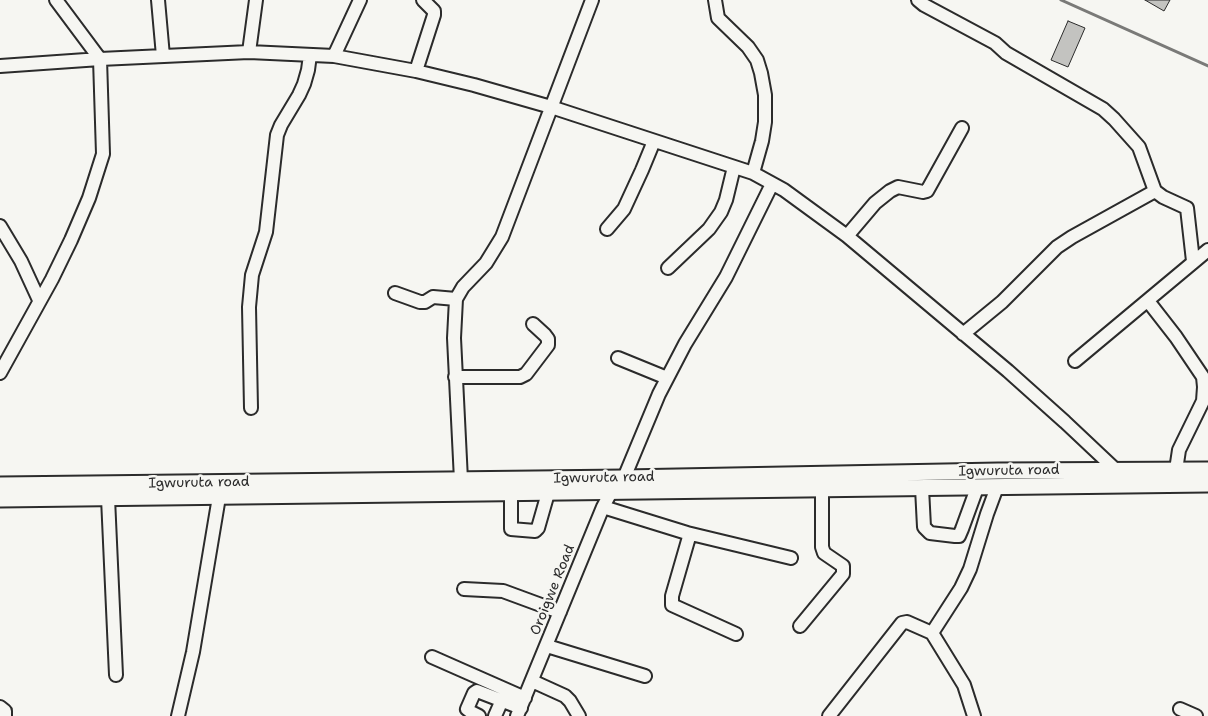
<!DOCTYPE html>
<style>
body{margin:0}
canvas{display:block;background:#f6f6f2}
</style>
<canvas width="1208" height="716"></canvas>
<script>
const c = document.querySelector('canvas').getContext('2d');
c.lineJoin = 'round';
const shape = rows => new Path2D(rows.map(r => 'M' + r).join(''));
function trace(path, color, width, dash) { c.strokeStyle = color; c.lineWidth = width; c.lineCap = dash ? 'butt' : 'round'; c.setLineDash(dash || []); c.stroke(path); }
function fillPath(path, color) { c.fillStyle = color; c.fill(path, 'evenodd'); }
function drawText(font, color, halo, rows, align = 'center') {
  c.font = font + ' "Shantell Sans",sans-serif'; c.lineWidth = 5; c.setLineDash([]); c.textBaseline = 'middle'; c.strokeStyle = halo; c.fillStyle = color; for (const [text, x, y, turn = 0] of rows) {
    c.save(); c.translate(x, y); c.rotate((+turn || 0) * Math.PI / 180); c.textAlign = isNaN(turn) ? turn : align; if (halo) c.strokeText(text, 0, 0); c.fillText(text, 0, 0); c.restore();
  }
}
const stream = shape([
 [1061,0,1208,66]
]);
const building = shape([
 [1145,0,1170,0,1164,11,1145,0],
 [1068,21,1085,28,1068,67,1051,60,1068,21]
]);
const minor = shape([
 [158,0,163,56],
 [715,0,718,18,748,47,757,60,761,73,765,95,765,122,762,141,753,173],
 [918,0,924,5,995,43,1006,53,1103,109,1114,119,1139,147,1155,191,1163,197,1187,208,1193,261],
 [249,52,256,0],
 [334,56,360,0],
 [0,66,100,59,249,52,334,56,416,71,474,85,551,107,753,173,784,190,847,236,1008,371,1065,422,1117,471],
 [416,71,434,15,434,11,423,0],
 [0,226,21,261,39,300],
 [607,229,624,209,642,170,654,141],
 [847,236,875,203,890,191,898,187,923,192,927,191,962,128],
 [668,268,709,229,721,212,726,200,734,167],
 [395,293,420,302,425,302,433,297,456,299],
 [1148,301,1176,337,1203,377,1204,387,1203,401,1179,450,1176,470],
 [963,334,1002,302,1057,247,1072,237,1155,191],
 [618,358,667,378],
 [1075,361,1208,250],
 [0,373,52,279,71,240,89,198,103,154,100,59,56,0],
 [455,377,520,377,526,374,548,345,548,339,545,335,533,324],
 [251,408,249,307,252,275,266,232,277,135,281,125,299,95,304,84,308,70,310,55],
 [461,480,454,338,456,299,463,287,486,263,502,237,592,0],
 [922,488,924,527,930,533,955,536,959,536,962,529,977,488],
 [511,494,511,529,535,531,538,528,548,493],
 [108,498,116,675],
 [603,507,687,533,689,537,672,596,672,605,736,634],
 [687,533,791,558],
 [464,589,503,591,560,612],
 [800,626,843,574,843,566,824,553,822,547,822,489],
 [932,633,961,588,970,569,987,514,997,487],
 [547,646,645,676],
 [432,657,525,698],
 [532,681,565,696,570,701,579,716],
 [0,707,5,711,5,716],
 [1180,709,1196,716],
 [178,716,193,652,219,497],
 [479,716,471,712,467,709,474,693,477,691,521,708],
 [495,716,502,700],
 [517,716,603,507,611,492,624,478,659,394,685,344,726,277,772,184],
 [829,716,902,623,907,622,932,633,964,685,974,716]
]);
const major = shape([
 [0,485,624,478,998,471,1208,470],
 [0,499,1208,484]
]);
const streetNames = [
 ["Igwuruta road",1009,471,-1],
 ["Igwuruta road",604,478,-1],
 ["Igwuruta road",199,483,-1],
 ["Oroigwe Road",553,590,-68]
];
trace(stream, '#7a7a78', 3);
fillPath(building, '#c3c3c0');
trace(building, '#2b2b2b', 1);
trace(minor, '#2b2b2b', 16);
trace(major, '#2b2b2b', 19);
trace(minor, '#f6f6f2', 12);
trace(major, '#f6f6f2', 15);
drawText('14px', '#2b2b2b', '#f6f6f2', streetNames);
</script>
